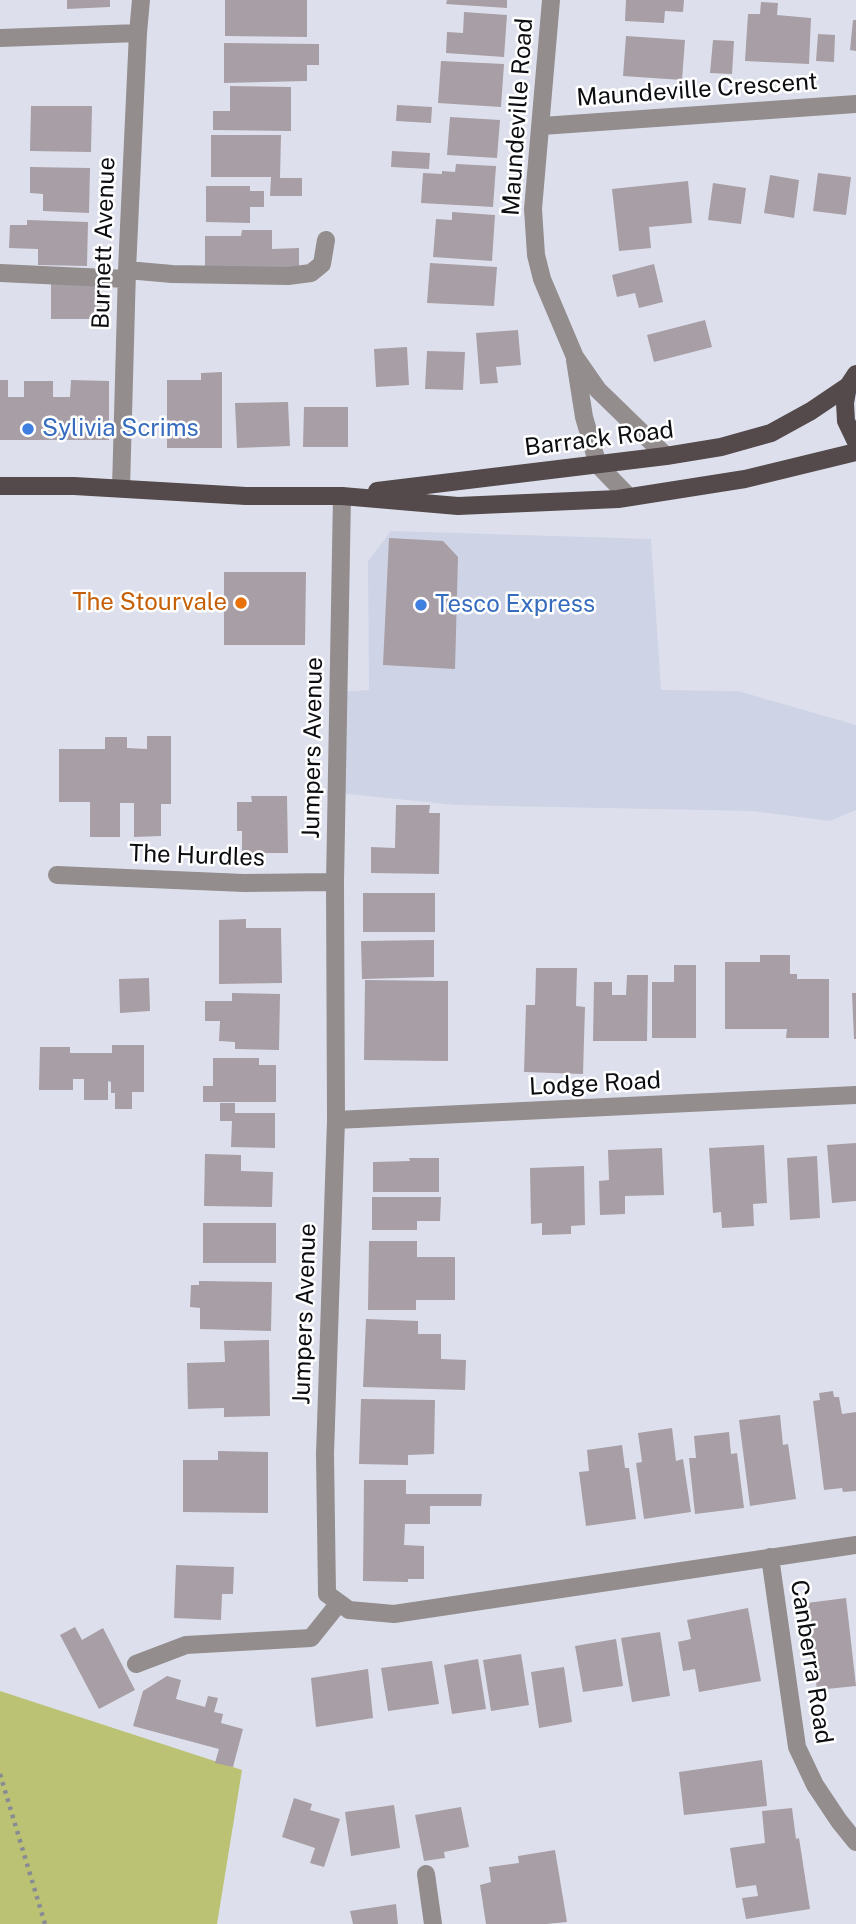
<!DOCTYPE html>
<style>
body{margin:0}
canvas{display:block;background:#dde0ec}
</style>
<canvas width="856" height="1924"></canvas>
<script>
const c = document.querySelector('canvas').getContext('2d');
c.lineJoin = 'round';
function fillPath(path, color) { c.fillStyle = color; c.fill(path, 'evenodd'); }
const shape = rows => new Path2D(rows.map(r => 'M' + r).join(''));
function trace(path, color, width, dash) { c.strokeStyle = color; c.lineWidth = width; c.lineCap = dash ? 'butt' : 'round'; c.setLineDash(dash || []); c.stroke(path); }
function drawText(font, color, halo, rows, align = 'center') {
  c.font = font + ' "Public Sans",sans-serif'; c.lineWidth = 5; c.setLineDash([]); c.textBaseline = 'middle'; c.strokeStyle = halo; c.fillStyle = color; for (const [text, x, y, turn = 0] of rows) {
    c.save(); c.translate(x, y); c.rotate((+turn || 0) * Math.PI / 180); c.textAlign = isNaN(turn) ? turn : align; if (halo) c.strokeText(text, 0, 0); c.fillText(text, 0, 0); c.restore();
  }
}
const built = shape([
 [391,531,651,539,661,690,738,691,856,725,856,810,830,821,752,811,456,805,338,793,337,692,369,690,368,561]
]);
const green = shape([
 [0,1691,242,1770,217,1924,0,1924]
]);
const building = shape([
 [67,0,110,0,110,7,67,9],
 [225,0,307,0,307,37,225,36],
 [447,0,507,0,507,8,446,4],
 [626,0,684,0,683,12,665,11,664,23,625,21],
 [761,2,778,3,777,15,811,18,809,64,745,61,748,14,760,14],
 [464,12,507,15,504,57,446,53,447,32,463,33],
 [853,20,856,20,856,51,850,50],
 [818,34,835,35,834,62,816,61],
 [626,36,685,40,682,80,623,76],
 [713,40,734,41,732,74,710,73],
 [224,43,319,44,319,65,307,65,307,81,224,83],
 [441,61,504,64,501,107,438,103],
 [230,86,291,87,291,131,213,130,213,111,230,111],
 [397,105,432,107,431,123,396,121],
 [31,106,92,106,91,152,30,151],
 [450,117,500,120,497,158,447,155],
 [211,135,281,135,280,178,302,178,302,196,270,196,271,177,211,177],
 [392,151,430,153,429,169,391,167],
 [456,164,496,166,493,207,421,203,423,173,442,174,442,171,455,172],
 [30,167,90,168,89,213,43,211,43,194,30,193],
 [818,173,851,177,846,215,813,211],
 [770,175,799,180,794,218,764,213],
 [688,181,692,223,649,227,651,248,619,251,612,189],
 [713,183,746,188,741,224,708,220],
 [206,186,250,186,250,191,264,191,264,207,250,207,250,223,206,222],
 [452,212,495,215,492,261,433,257,436,219,452,220],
 [27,220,88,222,87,266,38,265,38,249,9,248,10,225,27,225],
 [242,230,272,230,272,249,299,248,299,269,205,268,205,236,241,236],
 [430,263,497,267,494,306,427,303],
 [654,264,663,302,639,308,635,293,617,297,612,275],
 [51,284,102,284,102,319,51,319],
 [705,320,712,347,654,362,647,335],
 [518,330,521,365,496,367,498,383,480,384,476,333],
 [407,347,409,385,376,387,374,349],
 [427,351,465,352,463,390,425,389],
 [222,372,222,448,167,448,167,380,201,380,201,373],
 [0,380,8,380,8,397,24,397,24,381,53,381,53,397,70,397,71,380,109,381,109,440,0,440],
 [288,402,290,446,237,448,235,403],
 [304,407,348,407,348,447,303,447],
 [389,538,443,541,458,557,455,669,383,665],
 [224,572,306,572,305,645,224,645],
 [147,736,171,736,171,804,161,804,161,836,134,837,134,803,120,803,120,837,90,837,90,802,59,802,59,749,105,749,105,737,127,737,127,748,147,749],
 [251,796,287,796,288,853,242,853,242,831,237,831,237,802,252,802],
 [396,805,430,805,429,813,440,813,439,874,371,873,371,847,395,848],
 [363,893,435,893,435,932,363,932],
 [246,919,246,928,281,928,282,983,219,984,219,920],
 [434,940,434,977,362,979,361,941],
 [760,955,790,955,790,974,797,974,797,979,829,979,829,1038,786,1038,787,1029,725,1029,725,962,760,962],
 [674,965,696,965,696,1038,652,1038,652,982,674,982],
 [536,968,577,968,576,1006,585,1007,583,1074,524,1072,526,1005,535,1005],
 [627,975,648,975,647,1041,593,1041,594,982,612,982,612,995,626,995],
 [149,978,150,1011,120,1013,119,979],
 [365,980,448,981,448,1061,364,1060],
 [232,993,280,994,279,1050,235,1049,235,1042,219,1041,220,1021,205,1021,205,1001,232,1001],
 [852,993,856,993,856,1039,854,1039],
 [112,1045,144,1045,144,1092,132,1092,132,1109,115,1109,115,1093,111,1093,111,1082,108,1081,108,1100,84,1100,84,1079,73,1079,73,1090,39,1090,40,1047,70,1047,70,1053,112,1053],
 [213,1058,259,1058,259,1065,276,1065,276,1102,203,1102,203,1086,213,1086],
 [220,1103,235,1103,235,1113,275,1113,275,1148,231,1147,232,1121,220,1121],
 [856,1143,856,1201,832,1203,827,1145],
 [764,1145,767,1203,753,1204,754,1226,722,1228,721,1212,713,1213,709,1148],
 [662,1148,664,1195,625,1196,625,1214,600,1215,599,1181,609,1180,608,1150],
 [205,1154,241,1155,241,1171,273,1172,272,1207,204,1206],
 [817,1156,820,1218,790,1220,787,1158],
 [409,1158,439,1158,439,1192,373,1192,373,1162,410,1161],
 [584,1166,585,1225,571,1226,571,1234,542,1235,542,1223,531,1224,530,1168],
 [372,1197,441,1197,440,1221,417,1221,417,1230,372,1230],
 [203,1223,276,1223,276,1263,203,1263],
 [369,1241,417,1241,417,1257,455,1257,455,1300,416,1300,416,1310,368,1310],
 [199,1281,272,1282,271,1331,200,1329,200,1308,190,1307,191,1285,199,1285],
 [366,1319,418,1321,418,1334,441,1334,441,1359,466,1360,465,1390,363,1387],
 [269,1340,270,1416,224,1417,224,1408,188,1409,187,1363,225,1362,224,1341],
 [833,1391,834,1397,839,1397,842,1414,856,1412,856,1491,843,1492,842,1488,824,1490,813,1401,820,1400,819,1393],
 [361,1399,435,1400,434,1454,408,1455,408,1465,359,1464],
 [780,1415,783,1445,788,1444,796,1499,750,1506,739,1420],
 [672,1428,676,1461,683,1459,691,1512,644,1519,636,1463,642,1462,638,1433],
 [729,1432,731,1454,737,1453,744,1508,695,1514,689,1458,696,1458,694,1436],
 [622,1445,625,1468,629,1468,636,1519,586,1526,579,1472,589,1471,587,1450],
 [218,1451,268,1452,268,1513,183,1512,183,1460,218,1460],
 [364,1480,406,1480,406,1494,482,1494,481,1506,430,1506,430,1524,405,1524,404,1545,424,1546,424,1579,408,1579,408,1582,363,1581],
 [176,1565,234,1567,233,1594,222,1594,221,1620,174,1618],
 [846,1598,856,1686,817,1690,807,1603],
 [748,1608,761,1681,699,1692,695,1669,683,1671,678,1642,691,1639,687,1620],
 [75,1627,82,1640,103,1628,135,1690,99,1709,60,1635],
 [660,1632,670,1696,632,1702,621,1638],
 [616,1639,623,1686,583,1692,575,1646],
 [521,1654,529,1705,491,1711,483,1660],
 [478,1659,486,1709,452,1714,444,1665],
 [432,1661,439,1704,388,1711,381,1668],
 [564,1667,572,1722,539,1728,531,1672],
 [368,1669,373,1718,316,1727,311,1678],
 [167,1676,181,1680,176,1699,205,1707,208,1696,218,1698,214,1712,223,1714,221,1723,243,1729,233,1767,215,1763,219,1749,133,1726,143,1691],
 [762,1760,767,1806,684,1815,679,1772],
 [294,1798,312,1804,310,1810,340,1819,324,1867,310,1863,315,1848,282,1837],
 [394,1805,400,1848,351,1856,345,1812],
 [461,1807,469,1847,444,1852,445,1858,424,1861,415,1815],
 [792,1808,796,1839,799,1838,810,1909,746,1919,742,1898,758,1896,756,1885,736,1888,730,1848,765,1843,762,1811],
 [555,1850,567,1922,546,1924,486,1924,480,1885,491,1882,489,1867,519,1863,518,1856],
 [396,1904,398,1924,353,1924,350,1911]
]);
const path = shape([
 [0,1774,45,1924]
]);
const minor = shape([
 [551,0,533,209,536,255,542,279,575,357,598,390,666,456],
 [0,38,138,33],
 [542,126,856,104],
 [127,270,172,274,288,276,311,273,322,264,326,240],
 [0,273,127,279],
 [575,360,584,417,598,465,629,497],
 [121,488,127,270,138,33,141,0],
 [342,496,335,882,336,1120,325,1454,327,1594,349,1610,394,1614,856,1545],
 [57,875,244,883,335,882],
 [336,1120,856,1095],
 [770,1557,797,1747,815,1785,839,1821,856,1842],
 [136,1664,186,1645,311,1638,339,1603],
 [426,1874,433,1924]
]);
const major = shape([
 [856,374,848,386,845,403,846,421,856,442],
 [0,486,74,486,246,496,342,496,458,506,618,499,745,479,856,452],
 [377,491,666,456,721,447,771,433,811,411,848,386]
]);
const markers = [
 [28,429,7,"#3f7fe0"],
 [241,603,7,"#e8710a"],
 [421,605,7,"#3f7fe0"]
];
const streetNames = [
 ["Maundeville Crescent",697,90,-4],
 ["Maundeville Road",518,117,-86],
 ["Burnett Avenue",104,243,-88],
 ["Barrack Road",599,439,-7],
 ["Jumpers Avenue",313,748,-89],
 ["The Hurdles",197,856,2],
 ["Lodge Road",595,1084,-3],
 ["Jumpers Avenue",305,1314,-88],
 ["Canberra Road",811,1662,81]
];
const shopNames = [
 ["Sylivia Scrims",42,429],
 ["Tesco Express",435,605]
];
const foodNames = [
 ["The Stourvale",227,603]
];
fillPath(built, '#ced3e5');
fillPath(green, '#bbc273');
fillPath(building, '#a89ea5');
trace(path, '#898b94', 4.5, [3.5, 5]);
trace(minor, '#938d8e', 18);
trace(major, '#544a4b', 18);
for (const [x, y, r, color] of markers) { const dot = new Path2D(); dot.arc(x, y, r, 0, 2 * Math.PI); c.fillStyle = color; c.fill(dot); trace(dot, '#fff', 2.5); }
drawText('24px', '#0c0d11', '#fff', streetNames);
drawText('24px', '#366cbe', '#fff', shopNames, 'left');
drawText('24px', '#c56008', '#fff', foodNames, 'right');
</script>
